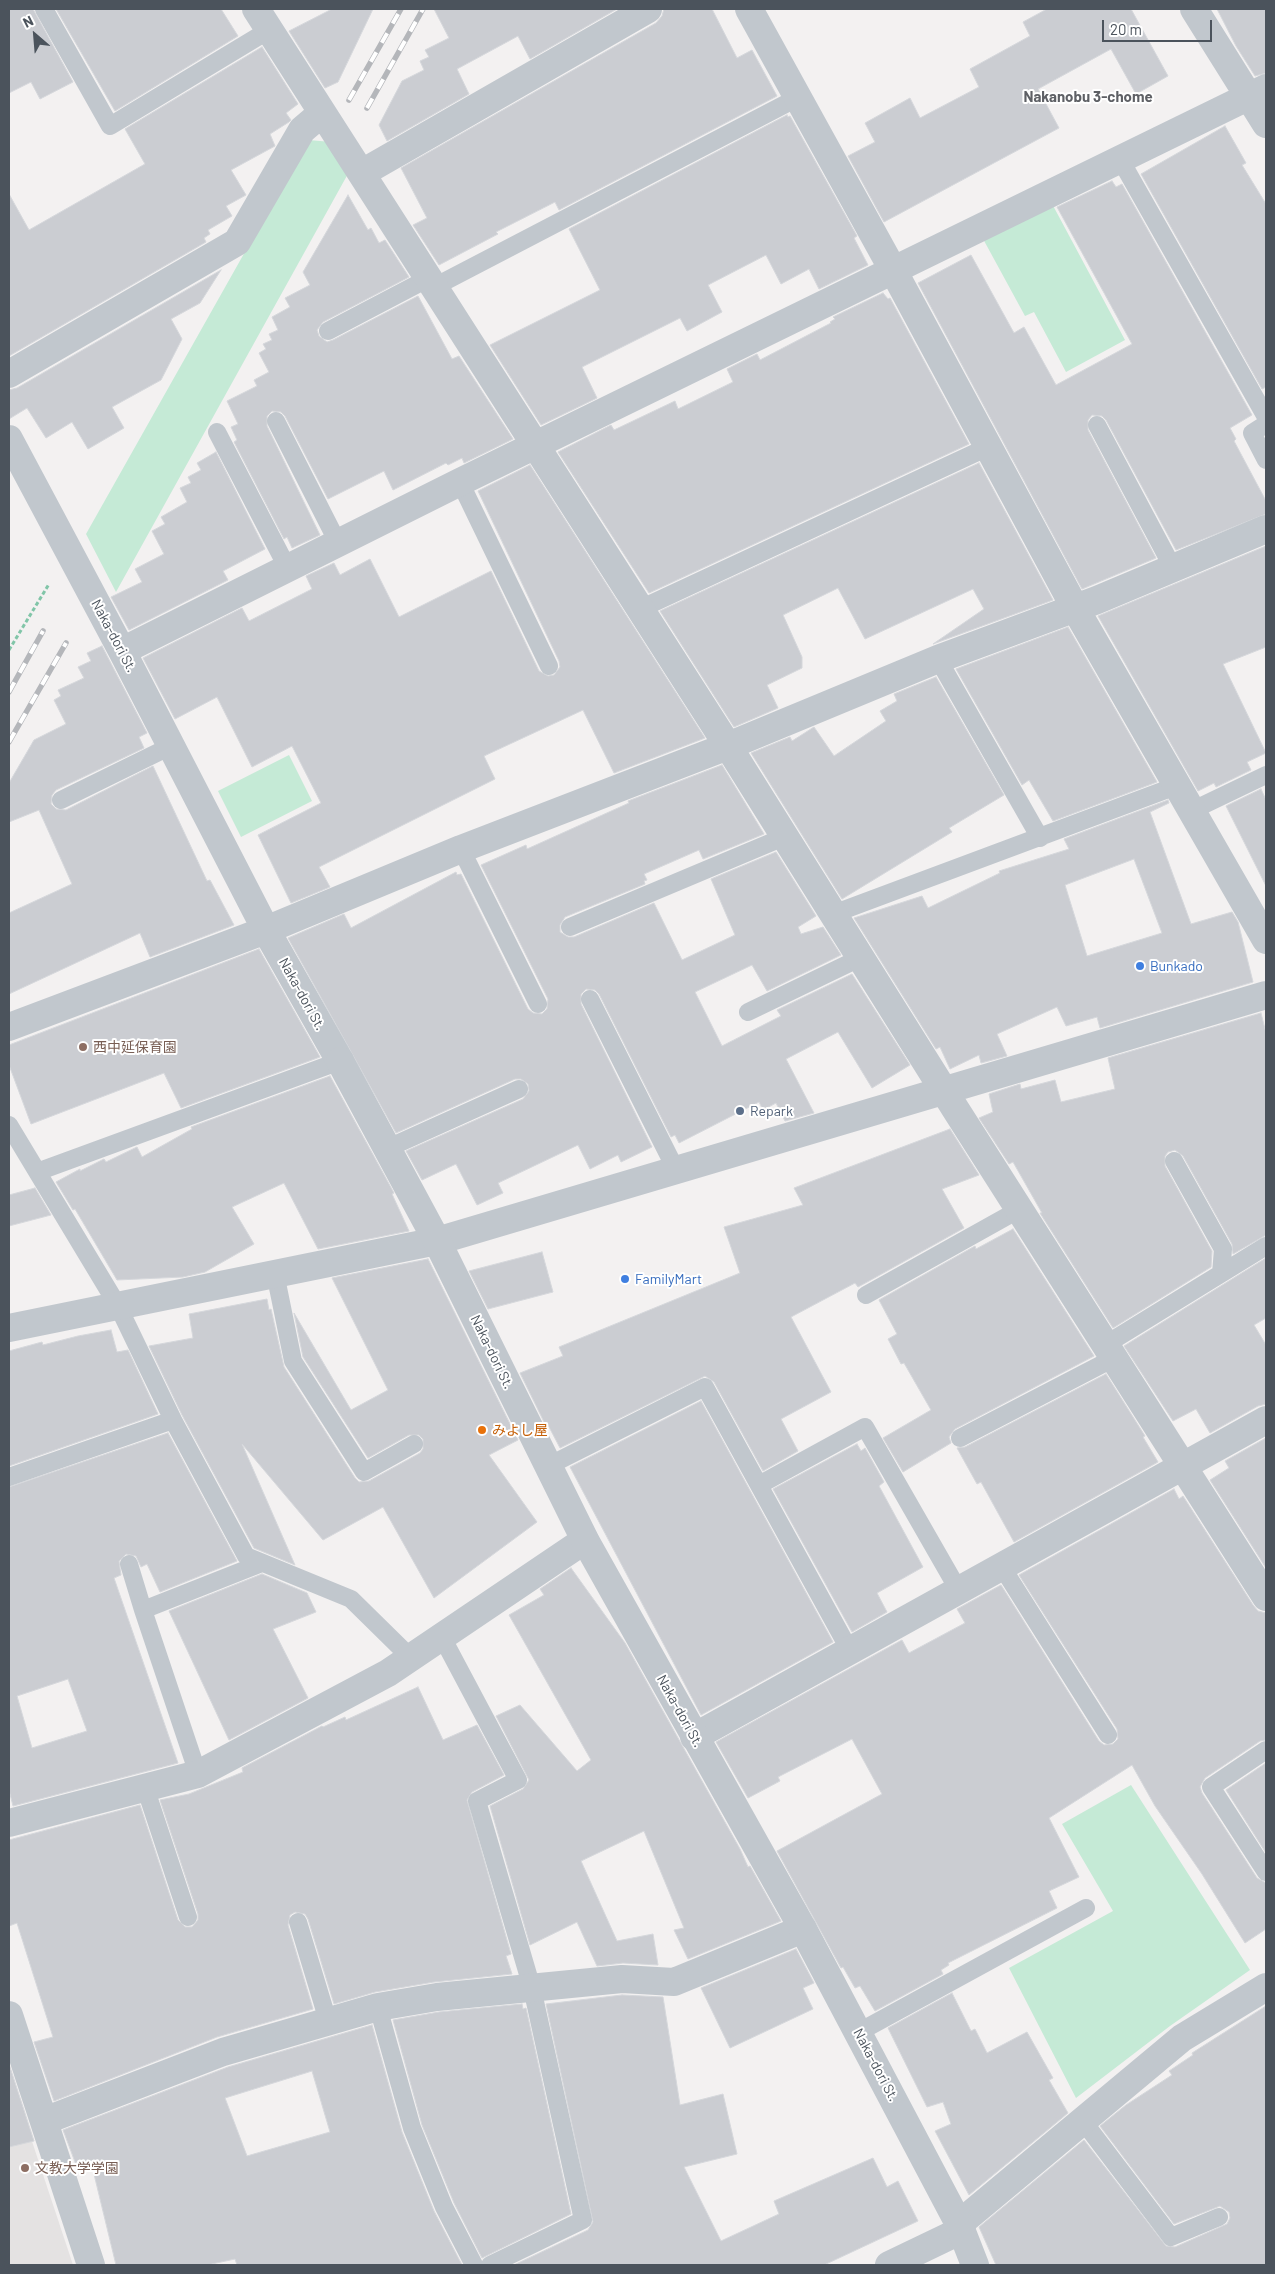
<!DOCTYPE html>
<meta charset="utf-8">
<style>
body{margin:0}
#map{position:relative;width:1275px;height:2274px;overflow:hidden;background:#f3f1f1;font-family:Barlow,sans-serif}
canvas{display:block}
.frame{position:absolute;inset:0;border:10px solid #4b535c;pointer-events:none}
.north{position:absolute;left:10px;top:10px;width:50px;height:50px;-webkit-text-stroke:4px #fff;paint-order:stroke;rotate:333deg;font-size:14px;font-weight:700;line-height:20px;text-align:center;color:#4b535c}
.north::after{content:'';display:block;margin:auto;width:18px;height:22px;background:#4b535c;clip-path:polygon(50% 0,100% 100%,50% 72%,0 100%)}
.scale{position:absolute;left:1102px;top:20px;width:110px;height:22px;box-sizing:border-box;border:2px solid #4b535c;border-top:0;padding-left:6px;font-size:15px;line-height:18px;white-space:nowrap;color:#4b535c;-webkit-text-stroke:4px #fff;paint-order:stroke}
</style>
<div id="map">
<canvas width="1275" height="2274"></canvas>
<div class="frame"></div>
<div class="north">N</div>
<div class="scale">20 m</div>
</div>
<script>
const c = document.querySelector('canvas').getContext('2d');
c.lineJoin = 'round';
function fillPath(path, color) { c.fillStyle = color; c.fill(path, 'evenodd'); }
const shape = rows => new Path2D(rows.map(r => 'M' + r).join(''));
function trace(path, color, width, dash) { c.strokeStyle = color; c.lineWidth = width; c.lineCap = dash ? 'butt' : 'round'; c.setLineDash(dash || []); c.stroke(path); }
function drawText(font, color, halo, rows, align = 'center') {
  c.font = font + ' Barlow,"Noto Sans JP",sans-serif'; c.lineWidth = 4; c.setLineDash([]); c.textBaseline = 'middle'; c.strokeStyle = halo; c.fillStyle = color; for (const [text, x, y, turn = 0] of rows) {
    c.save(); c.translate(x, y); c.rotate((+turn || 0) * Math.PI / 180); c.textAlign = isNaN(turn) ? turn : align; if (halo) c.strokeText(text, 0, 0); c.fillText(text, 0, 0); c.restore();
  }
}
const education = shape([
 [9,2072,73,2265,9,2265]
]);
const green = shape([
 [308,140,332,142,349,172,116,592,86,534],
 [1050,200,1125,340,1066,372,1034,312,1025,316,982,237],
 [289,755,312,801,241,837,218,791],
 [1131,1785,1250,1970,1170,2026,1076,2098,1009,1968,1113,1911,1062,1824]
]);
const building = shape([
 [9,9,33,9,73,82,40,99,31,82,9,93,9,9],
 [56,9,221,9,238,36,115,111,56,9],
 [332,9,373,9,338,82,325,88,289,31,332,9],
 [434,9,617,9,530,59,518,36,457,69,469,94,387,141,379,125,402,81,424,70,420,61,429,57,425,50,449,38,434,9],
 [664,9,712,9,737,58,752,50,777,96,559,210,555,202,496,232,498,234,439,265,413,225,427,218,401,168,656,23,662,16,664,9],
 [1047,9,1131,9,1168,76,1136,94,1111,49,1038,89,1059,128,884,222,848,156,875,142,865,123,910,98,920,118,979,87,970,69,1030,36,1023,22,1047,9],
 [1217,9,1266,9,1266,73,1255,76,1236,46,1217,9],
 [262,47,298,104,286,113,291,120,289,122,270,134,275,146,231,170,246,195,226,206,232,216,208,230,210,234,204,238,206,242,9,356,9,194,29,230,145,164,125,129,262,47],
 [787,115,788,117,790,116,857,236,854,238,868,265,819,289,809,269,781,284,766,255,708,285,722,312,687,331,680,318,582,367,597,398,541,425,490,345,600,290,569,229,787,115],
 [1225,126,1246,163,1242,165,1266,204,1266,387,1262,389,1141,174,1225,126],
 [1112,181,1116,187,1122,184,1252,415,1230,428,1236,439,1234,441,1266,501,1266,514,1176,550,1106,420,1102,416,1092,415,1088,420,1088,430,1156,558,1082,589,918,283,971,255,1014,333,1024,327,1056,385,1132,344,1057,207,1112,181],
 [348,195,368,230,371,228,379,243,385,240,409,277,323,322,317,330,319,336,327,342,333,340,418,296,452,359,459,356,513,439,464,463,462,458,448,465,446,463,393,490,384,471,328,499,285,416,281,412,272,411,267,416,267,426,320,535,292,548,287,537,284,539,234,442,237,440,231,427,238,424,227,401,257,386,254,380,269,372,259,353,266,349,263,344,272,340,269,334,278,330,272,317,290,307,285,298,310,285,303,272,348,195],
 [221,270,200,303,171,319,182,339,161,380,112,407,124,428,88,449,72,422,46,438,27,408,9,419,9,390,17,388,221,270],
 [883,293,888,299,890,298,969,444,649,593,558,452,611,425,614,430,675,401,678,409,733,382,727,369,757,354,760,360,831,323,830,322,835,319,833,317,883,293],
 [216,452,265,549,223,571,228,580,129,630,111,597,142,582,135,569,164,554,152,531,165,524,161,517,187,502,180,488,191,483,188,477,201,470,197,463,216,452],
 [979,463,1053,600,933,644,984,609,973,589,865,639,838,588,783,615,802,657,802,668,767,685,778,708,734,727,660,611,979,463],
 [530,465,705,738,614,773,583,710,484,756,495,779,319,867,330,887,291,903,258,835,321,803,292,746,252,767,217,697,175,719,143,658,242,608,249,621,312,589,306,576,334,563,340,575,370,559,399,617,491,571,539,671,548,676,554,675,560,667,559,661,478,491,530,465],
 [1266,546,1266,647,1223,664,1266,753,1247,762,1251,770,1216,787,1214,783,1198,791,1098,616,1266,546],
 [1068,627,1157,782,1053,821,1029,780,1022,785,956,669,1068,627],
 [102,646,147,733,139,737,144,748,56,790,52,795,51,804,56,809,66,810,153,766,207,881,210,880,234,925,150,957,140,933,9,994,9,913,72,884,39,810,9,822,9,783,34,740,66,724,54,700,61,696,58,690,84,678,78,667,91,661,87,653,102,646],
 [936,677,1004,795,949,828,952,832,842,899,751,753,790,737,792,741,814,727,834,756,886,721,880,711,897,701,894,694,936,677],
 [722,765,764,834,703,859,699,850,644,874,647,880,644,881,645,884,565,917,560,925,560,932,568,937,574,937,654,903,682,960,735,935,711,879,776,852,816,916,798,927,801,934,823,927,841,955,767,991,752,965,695,992,722,1046,781,1016,777,1010,852,974,910,1065,872,1088,838,1032,786,1059,814,1113,785,1121,776,1103,763,1110,759,1102,679,1143,675,1135,671,1137,599,994,595,990,586,989,581,994,581,1004,652,1147,621,1162,618,1155,590,1169,578,1145,498,1183,503,1193,477,1205,456,1164,422,1180,406,1151,523,1099,529,1091,528,1084,521,1079,515,1079,396,1133,288,938,344,914,351,928,456,872,457,875,461,874,528,1009,533,1013,542,1014,547,1009,548,999,481,865,526,845,527,849,629,803,628,801,722,765],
 [1261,789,1266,800,1266,886,1226,806,1261,789],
 [1168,800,1169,803,1150,812,1191,924,1232,912,1238,922,1253,982,1100,1028,1097,1017,1066,1026,1057,1007,997,1034,1007,1056,981,1063,979,1055,950,1069,940,1047,936,1049,854,918,922,896,928,908,1000,873,999,871,1069,849,1064,839,1168,800],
 [1134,859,1162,933,1087,956,1065,885,1134,859],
 [259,949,320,1057,181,1108,164,1073,31,1124,9,1065,9,1045,259,949],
 [1261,1013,1266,1033,1266,1235,1233,1254,1232,1244,1183,1156,1175,1150,1168,1152,1165,1156,1165,1166,1212,1251,1211,1267,1113,1328,1040,1213,1042,1213,1013,1162,1009,1164,979,1118,993,1112,989,1094,1020,1084,1021,1089,1055,1080,1061,1102,1115,1089,1108,1058,1261,1013],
 [330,1076,394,1193,392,1194,409,1231,318,1249,284,1183,232,1207,254,1244,205,1272,183,1277,117,1280,75,1209,73,1210,56,1182,80,1169,80,1171,104,1159,106,1162,137,1147,142,1157,192,1129,191,1127,330,1076],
 [950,1129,979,1175,942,1189,964,1228,869,1281,858,1287,855,1283,791,1317,831,1392,781,1419,798,1451,763,1471,714,1382,705,1376,560,1448,548,1425,546,1426,520,1373,563,1356,559,1347,740,1273,724,1227,803,1205,794,1188,950,1129],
 [35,1188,51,1215,9,1226,9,1195,35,1188],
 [1013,1229,1094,1356,955,1429,949,1437,951,1443,903,1472,883,1438,931,1410,904,1363,901,1364,888,1339,897,1334,879,1300,975,1246,976,1249,1013,1229],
 [542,1252,553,1292,488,1309,469,1271,542,1252],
 [1266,1258,1266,1318,1254,1325,1266,1345,1266,1404,1258,1406,1210,1433,1196,1409,1173,1421,1124,1346,1266,1258],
 [428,1259,518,1440,489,1455,537,1522,434,1598,383,1507,323,1540,242,1444,295,1565,254,1548,182,1415,149,1346,193,1338,189,1314,267,1299,269,1310,271,1309,284,1367,355,1478,359,1482,369,1481,420,1453,423,1449,423,1439,419,1435,409,1435,368,1458,303,1357,294,1313,351,1410,388,1390,332,1278,428,1259],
 [111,1330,117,1352,128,1350,158,1414,9,1466,9,1351,42,1342,43,1345,78,1336,111,1330],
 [1106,1374,1145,1436,1143,1437,1158,1462,1014,1542,981,1482,977,1484,957,1448,965,1447,1106,1374],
 [701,1401,833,1642,701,1715,570,1467,701,1401],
 [168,1433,237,1561,160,1592,147,1564,141,1567,136,1556,126,1554,119,1561,121,1575,114,1578,178,1763,13,1806,9,1790,9,1487,168,1433],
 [68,1679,87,1731,32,1748,17,1696,68,1679],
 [1266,1438,1266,1568,1210,1480,1229,1468,1225,1461,1266,1438],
 [857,1444,861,1451,865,1448,884,1482,879,1486,923,1567,877,1593,887,1612,852,1632,773,1489,857,1444],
 [1174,1489,1179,1499,1183,1496,1253,1605,1258,1611,1266,1613,1266,1740,1260,1741,1205,1778,1200,1787,1202,1793,1257,1878,1266,1883,1266,1929,1245,1943,1202,1874,1155,1806,1132,1765,1049,1818,1079,1877,1049,1891,1057,1908,948,1963,949,1965,941,1970,943,1974,875,2011,860,1986,855,1988,843,1967,841,1968,777,1851,882,1794,852,1739,778,1777,780,1781,748,1798,716,1742,902,1640,909,1653,965,1623,957,1609,1001,1585,1099,1741,1104,1745,1113,1744,1118,1739,1117,1729,1019,1575,1174,1489],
 [571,1568,625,1643,740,1849,748,1867,750,1866,781,1921,688,1959,674,1930,684,1928,644,1831,581,1861,617,1941,653,1934,658,1965,623,1963,597,1966,577,1922,530,1945,490,1806,523,1789,529,1780,496,1716,520,1705,577,1771,591,1760,509,1615,544,1595,540,1589,571,1568],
 [262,1574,307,1593,316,1612,273,1629,308,1698,229,1740,169,1611,262,1574],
 [418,1687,443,1740,477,1725,504,1775,472,1792,467,1800,511,1954,506,1956,512,1974,434,1982,375,1992,334,2004,308,1919,305,1914,295,1912,290,1915,288,1925,313,2009,217,2037,54,2101,34,2042,53,2037,17,1923,9,1926,9,1840,140,1805,178,1920,185,1927,192,1927,198,1920,198,1914,160,1800,189,1794,243,1772,242,1768,322,1726,323,1727,345,1717,346,1720,418,1687],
 [1266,1763,1266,1853,1226,1790,1266,1763],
 [796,1949,814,1983,803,1988,813,2009,730,2048,701,1988,796,1949],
 [952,1993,971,2031,975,2029,987,2053,1027,2032,1053,2078,1049,2080,1068,2113,969,2195,935,2131,951,2124,943,2102,927,2107,888,2028,952,1993],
 [622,1995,663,1997,680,2105,723,2094,737,2154,684,2167,721,2241,779,2214,774,2201,873,2158,887,2187,898,2181,918,2221,824,2265,514,2265,588,2230,593,2222,546,2004,622,1995],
 [522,2004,523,2009,526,2008,571,2214,482,2258,454,2203,422,2125,393,2020,439,2012,522,2004],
 [1266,2006,1266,2265,996,2265,979,2227,1084,2140,1166,2246,1175,2247,1227,2224,1230,2218,1229,2212,1220,2206,1174,2224,1100,2126,1126,2105,1172,2075,1169,2071,1193,2055,1192,2053,1266,2006],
 [372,2025,402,2132,434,2211,462,2265,237,2265,235,2259,207,2265,116,2265,92,2166,78,2170,63,2130,228,2067,372,2025],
 [312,2071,330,2132,247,2156,225,2098,312,2071],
 [9,2064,34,2141,9,2147,9,2064]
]);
const path = shape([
 [9,650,49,584]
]);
const service = shape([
 [44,9,110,126,269,30],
 [1120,159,1266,417],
 [434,287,797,98],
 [328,331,429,278],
 [276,421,338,543],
 [1266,424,1252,433,1266,460],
 [1097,425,1173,568],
 [217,432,288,569],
 [460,482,549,666],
 [640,609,988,447],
 [938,659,1040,838],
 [61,800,171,746],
 [1191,811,1266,775],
 [461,849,538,1004],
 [833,914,1176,786],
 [570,927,784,837],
 [590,999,675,1168],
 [748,1012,860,958],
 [9,1125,118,1306,173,1420,246,1556,351,1599,411,1658],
 [388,1148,519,1089],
 [1174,1161,1223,1249,1221,1274],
 [37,1172,340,1061],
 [275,1273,293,1361,364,1472,414,1444],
 [866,1295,1020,1209],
 [1105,1345,1266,1246],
 [960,1438,1114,1358],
 [548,1466,705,1387,850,1651],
 [9,1477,173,1420],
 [759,1485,865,1427,959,1591],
 [129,1564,143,1610],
 [1002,1567,1108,1735],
 [442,1637,518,1780,477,1801,532,1988,583,2220,490,2265],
 [1266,1750,1211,1787,1266,1872],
 [198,1774,143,1610,262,1563],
 [145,1787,188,1917],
 [298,1922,328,2021],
 [378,2007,412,2128,444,2207,474,2265],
 [859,2032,1086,1908],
 [1083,2121,1171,2237,1219,2217]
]);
const minor = shape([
 [256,9,728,746,956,1110,1266,1597],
 [749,9,893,270,1075,608,1266,940],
 [1194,9,1266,124],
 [362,173,648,9],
 [9,374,237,242,302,130,322,113],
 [9,439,122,651,266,930,340,1061],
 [122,651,460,482,1266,88],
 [9,1027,266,930,461,849,728,746,938,659,1097,600,1266,529],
 [9,1328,437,1241,1266,995],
 [694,1737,1266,1420],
 [9,1823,198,1774,388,1673,585,1540],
 [9,2015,91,2265],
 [44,2121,223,2052,378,2007,437,1997,622,1979,674,1982,803,1929],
 [959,2224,1182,2038,1266,1987],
 [889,2265,962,2230]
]);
const tertiary = shape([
 [340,1061,437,1241,585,1540,803,1929,959,2224,975,2265]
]);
const rail = shape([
 [349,100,401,9],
 [367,108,423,9],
 [9,692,43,631],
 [9,742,66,643]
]);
const markers = [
 [1140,966,5,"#3f7fe0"],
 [83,1047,5,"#8d6e63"],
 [740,1111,5,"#5c6f8a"],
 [625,1279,5,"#3f7fe0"],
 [482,1430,5,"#e8710a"],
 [25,2168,5,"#8d6e63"]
];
const streetNames = [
 ["Naka-dori St.",114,636,62],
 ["Naka-dori St.",302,994,61],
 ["Naka-dori St.",492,1352,64],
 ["Naka-dori St.",680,1711,61],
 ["Naka-dori St.",876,2065,62]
];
const shopNames = [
 ["Bunkado",1150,966],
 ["FamilyMart",635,1279]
];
const educationNames = [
 ["西中延保育園",93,1047],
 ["文教大学学園",35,2168]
];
const serviceNames = [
 ["Repark",750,1111]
];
const foodNames = [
 ["みよし屋",492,1430]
];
const neighbourhoodNames = [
 ["Nakanobu 3-chome",1088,97]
];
fillPath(education, '#e4e2e2');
fillPath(green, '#c5ead6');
fillPath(building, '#cbcdd2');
trace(building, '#d5d7db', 1);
trace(path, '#81c5a8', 3, [4, 2.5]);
trace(service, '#c1c7cd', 18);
trace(minor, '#c1c7cd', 28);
trace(tertiary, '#c1c7cd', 28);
trace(rail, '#b4b6ba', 5.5);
trace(rail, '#fff', 4, [11]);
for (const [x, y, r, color] of markers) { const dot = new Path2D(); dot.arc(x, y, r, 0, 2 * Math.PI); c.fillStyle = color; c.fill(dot); trace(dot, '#fff', 2); }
drawText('14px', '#4b535c', '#fff', streetNames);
drawText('14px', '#366cbe', '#fff', shopNames, 'left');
drawText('14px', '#785e54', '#fff', educationNames, 'left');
drawText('14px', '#4e5e75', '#fff', serviceNames, 'left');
drawText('14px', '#c56008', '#fff', foodNames, 'left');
drawText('bold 15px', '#5e6065', '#fff', neighbourhoodNames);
</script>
